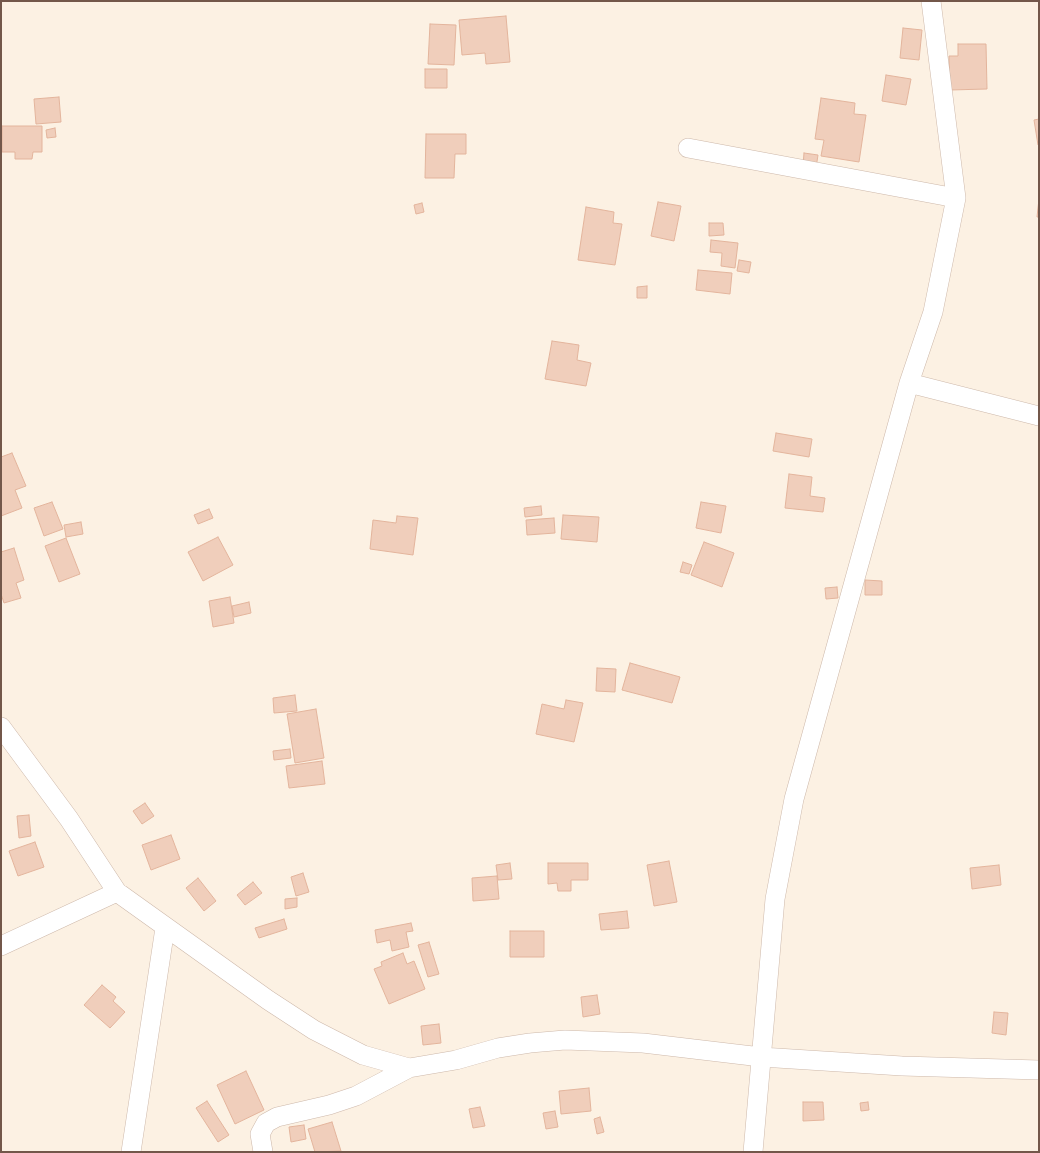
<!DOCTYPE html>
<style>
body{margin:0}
#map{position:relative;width:1040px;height:1153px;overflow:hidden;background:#fcf1e3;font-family:"Nunito Sans",sans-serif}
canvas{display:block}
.frame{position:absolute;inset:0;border:2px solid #73574a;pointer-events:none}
</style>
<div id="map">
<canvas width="1040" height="1153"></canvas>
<div class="frame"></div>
</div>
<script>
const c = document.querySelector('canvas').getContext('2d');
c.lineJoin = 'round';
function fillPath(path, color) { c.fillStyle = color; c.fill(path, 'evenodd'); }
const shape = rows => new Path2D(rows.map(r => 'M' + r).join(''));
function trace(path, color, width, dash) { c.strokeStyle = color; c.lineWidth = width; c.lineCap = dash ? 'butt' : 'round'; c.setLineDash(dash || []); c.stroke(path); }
const building = shape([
 [506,16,510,62,486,64,485,53,462,55,459,20,506,16],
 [430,24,456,25,454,65,428,64,430,24],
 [903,28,922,30,919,60,900,58,903,28],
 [958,44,986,44,987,89,950,90,949,56,958,56,958,44],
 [425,69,447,69,447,88,425,88,425,69],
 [886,75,911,79,906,105,882,101,886,75],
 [59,97,61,122,36,124,34,99,59,97],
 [821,98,855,103,854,114,866,115,859,162,821,156,824,140,815,139,821,98],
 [1039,119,1039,145,1038,145,1034,120,1039,119],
 [2,126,42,126,42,152,33,152,32,159,15,159,15,152,2,152,2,126],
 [55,128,56,137,47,138,46,130,55,128],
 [426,134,466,134,466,154,455,154,454,178,425,178,426,134],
 [804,153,818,155,816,168,803,166,804,153],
 [1039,199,1039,217,1037,217,1039,199],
 [658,202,681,206,674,241,651,236,658,202],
 [422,203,424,212,416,214,414,205,422,203],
 [586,207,614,212,613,223,622,224,615,265,578,260,586,207],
 [709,223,723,223,724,235,709,236,709,223],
 [711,240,738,243,735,268,721,266,722,253,710,252,711,240],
 [739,260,751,262,749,273,737,271,739,260],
 [698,270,732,273,730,294,696,290,698,270],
 [647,286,647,298,637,298,637,287,647,286],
 [552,341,579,345,577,360,591,363,586,386,545,379,552,341],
 [776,433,812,439,809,457,773,451,776,433],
 [12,453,26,486,15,490,22,508,1,516,1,457,12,453],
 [789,474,812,477,810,496,825,498,823,512,785,508,789,474],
 [52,502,63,529,44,536,34,508,52,502],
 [701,502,726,506,721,533,696,528,701,502],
 [541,506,542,515,525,517,524,508,541,506],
 [209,509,213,518,198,524,194,515,209,509],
 [563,515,599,517,597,542,561,539,563,515],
 [397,516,418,518,413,555,370,549,373,520,396,523,397,516],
 [554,518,555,533,527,535,526,520,554,518],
 [81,522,83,534,66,537,64,525,81,522],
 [218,537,233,565,203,581,188,552,218,537],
 [66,538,80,574,59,582,45,546,66,538],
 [704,542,734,553,722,587,691,575,704,542],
 [14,548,24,580,16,583,21,598,4,603,1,594,1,552,14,548],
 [683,562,692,565,689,574,680,572,683,562],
 [865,580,882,581,882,595,865,595,865,580],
 [837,587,838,598,826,599,825,588,837,587],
 [230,597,234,623,213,627,209,601,230,597],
 [249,602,251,613,234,617,232,606,249,602],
 [630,663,680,677,672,703,622,690,630,663],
 [597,668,616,669,615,692,596,691,597,668],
 [295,695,297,711,274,713,273,698,295,695],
 [566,700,583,703,574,742,536,734,542,704,564,709,566,700],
 [316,709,324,758,295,763,287,714,316,709],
 [290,749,291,758,274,760,273,751,290,749],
 [322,761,325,784,289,788,286,766,322,761],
 [145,803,154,816,142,824,133,811,145,803],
 [29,815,31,836,19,838,17,816,29,815],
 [171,835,180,859,151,870,142,845,171,835],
 [35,842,44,867,18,876,9,851,35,842],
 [669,861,677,902,654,906,647,865,669,861],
 [510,863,512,879,498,880,496,865,510,863],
 [548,863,588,863,588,880,571,880,571,891,558,891,557,883,548,884,548,863],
 [999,865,1001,885,972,889,970,868,999,865],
 [303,873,309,892,296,896,291,877,303,873],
 [497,876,499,899,473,901,472,878,497,876],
 [198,878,216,901,204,911,186,888,198,878],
 [253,882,262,893,245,905,237,895,253,882],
 [297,898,297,907,285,909,285,899,297,898],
 [627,911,629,928,601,930,599,914,627,911],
 [284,919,287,929,259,938,255,928,284,919],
 [411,923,413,931,406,932,409,947,392,951,390,940,377,943,375,930,411,923],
 [510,931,544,931,544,957,510,957,510,931],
 [429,942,439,974,428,977,418,945,429,942],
 [403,953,407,964,414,961,425,989,389,1004,374,969,382,966,381,962,403,953],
 [102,985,116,997,113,1001,125,1012,110,1028,84,1005,102,985],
 [597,995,600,1014,583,1017,581,997,597,995],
 [994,1012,1008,1013,1006,1035,992,1033,994,1012],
 [439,1024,441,1043,423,1045,421,1026,439,1024],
 [246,1071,264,1110,235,1124,217,1085,246,1071],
 [589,1088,591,1111,561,1114,559,1091,589,1088],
 [207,1101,229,1135,218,1142,196,1108,207,1101],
 [803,1102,823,1102,824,1120,803,1121,803,1102],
 [868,1102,869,1110,861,1111,860,1103,868,1102],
 [480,1107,485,1126,473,1128,469,1109,480,1107],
 [555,1111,558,1127,546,1129,543,1113,555,1111],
 [600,1117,604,1132,597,1134,594,1119,600,1117],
 [332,1122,341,1151,315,1152,308,1129,332,1122],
 [304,1125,306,1139,291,1142,289,1127,304,1125]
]);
const minor = shape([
 [688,148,956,198],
 [909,383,1039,416],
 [1,727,69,819,117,892,268,1000,314,1030,363,1055,409,1068,456,1060,498,1048,530,1043,565,1040,643,1043,761,1057,902,1066,1039,1070],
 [1,946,117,892],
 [131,1152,165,928],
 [263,1152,260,1134,266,1123,277,1117,329,1105,356,1096,409,1068],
 [753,1152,775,899,794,799,909,383,933,312,956,198,931,1]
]);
fillPath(building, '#f0cebb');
trace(building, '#e3b49c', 1);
trace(minor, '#cdb8aa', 20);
trace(minor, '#fff', 19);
</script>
